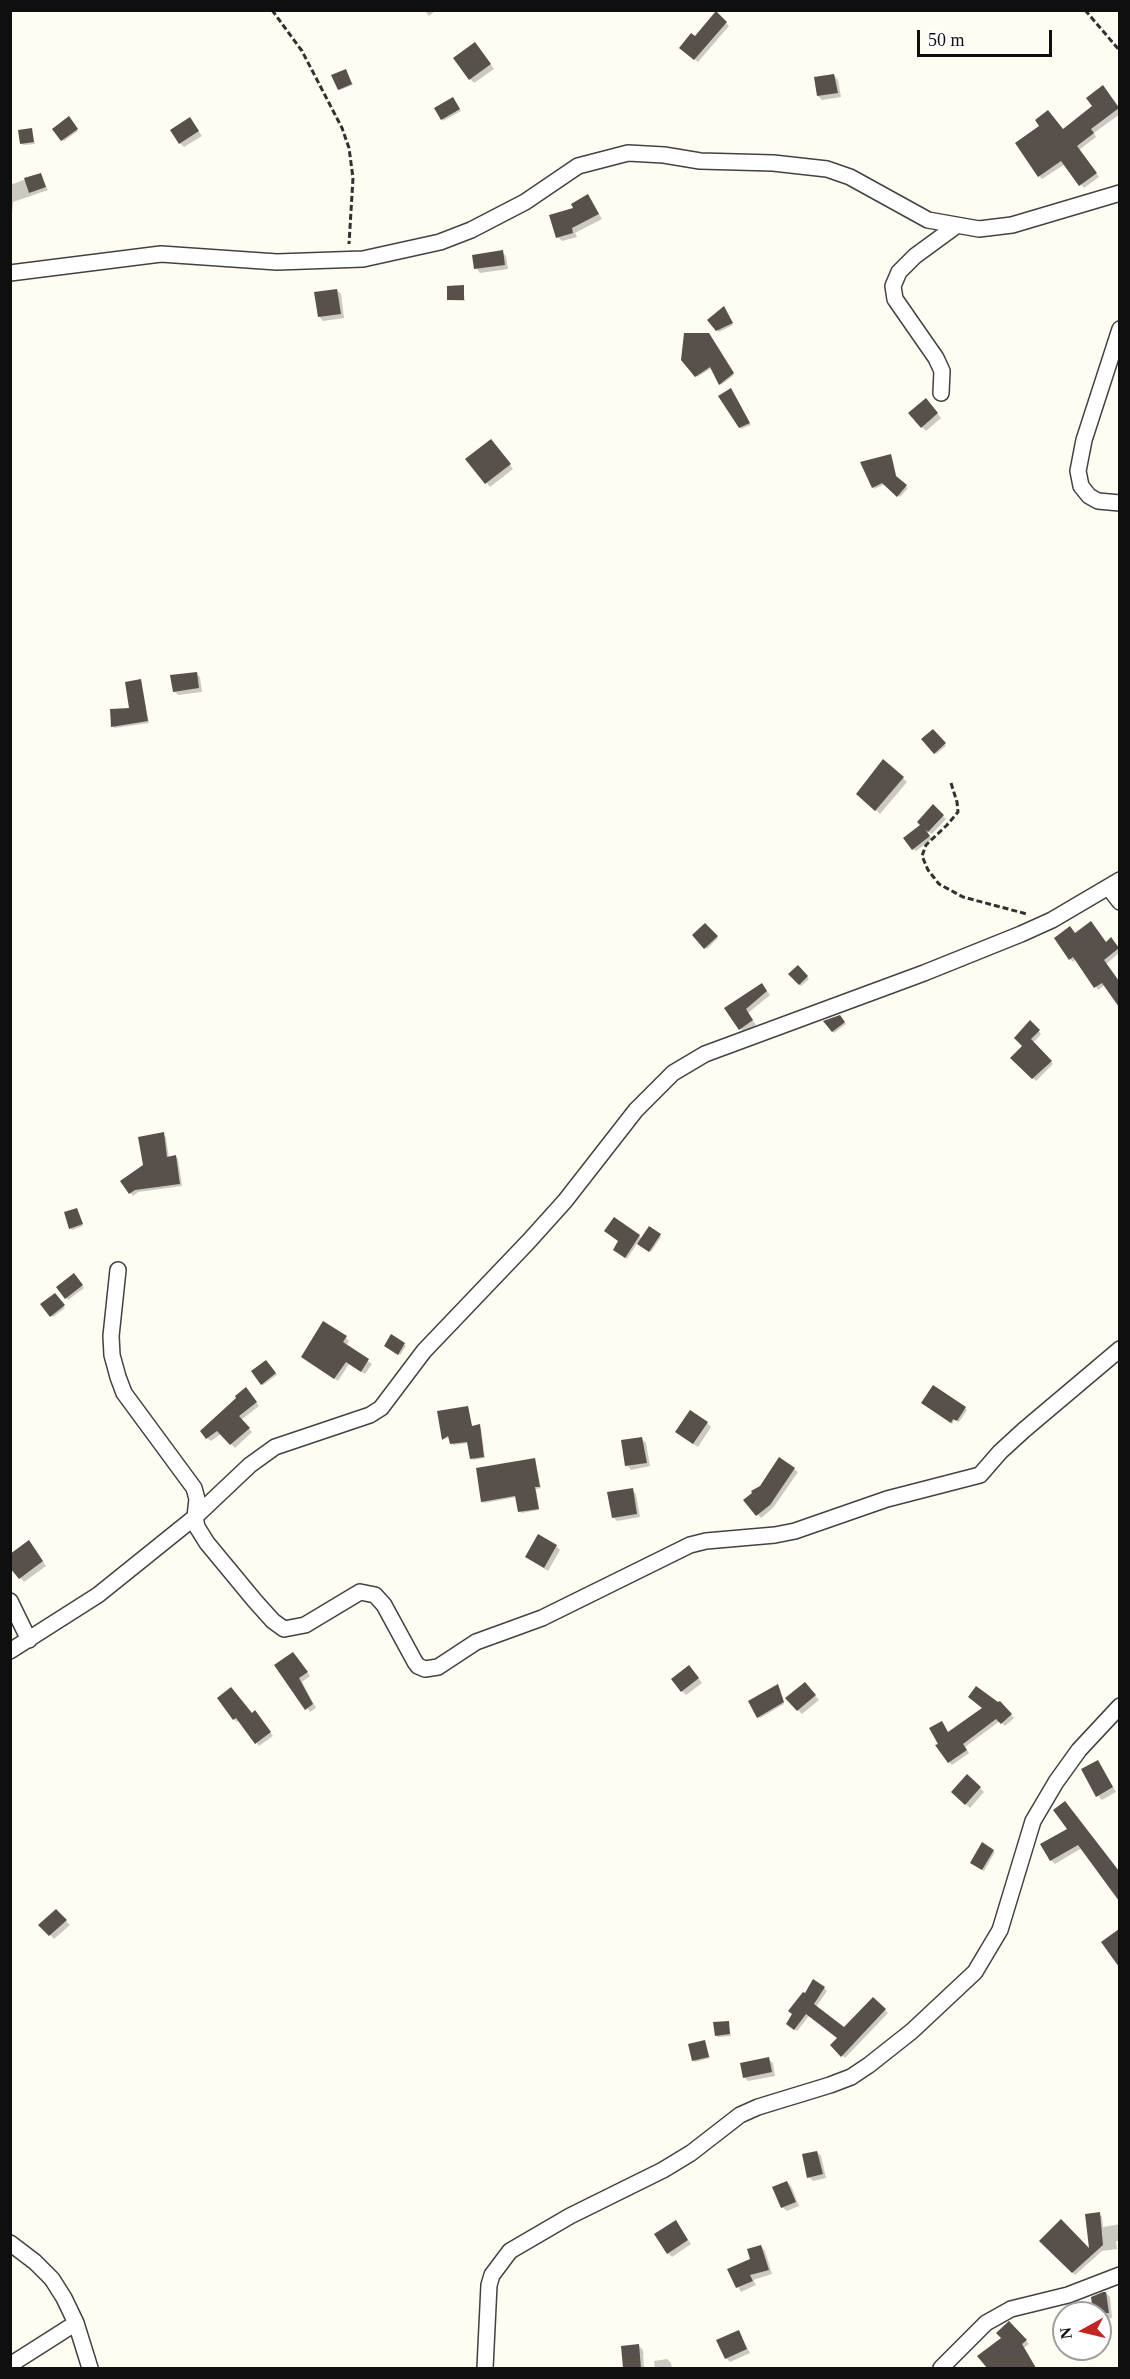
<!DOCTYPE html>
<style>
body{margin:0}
#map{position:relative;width:1130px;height:2379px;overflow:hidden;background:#fffdf1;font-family:"Times New Roman",serif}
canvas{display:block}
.frame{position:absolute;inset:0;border:12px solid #0f0f0f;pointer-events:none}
.north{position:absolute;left:1052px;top:2301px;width:60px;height:60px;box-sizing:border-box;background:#fff;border:2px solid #9f9f9f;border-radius:50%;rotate:262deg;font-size:16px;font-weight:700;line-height:24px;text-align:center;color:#0f0f0f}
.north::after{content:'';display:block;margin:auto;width:21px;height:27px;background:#c22524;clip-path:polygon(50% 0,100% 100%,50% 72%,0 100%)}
.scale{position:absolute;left:917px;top:30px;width:135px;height:27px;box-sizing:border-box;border:3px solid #0f0f0f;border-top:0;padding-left:8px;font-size:18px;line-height:21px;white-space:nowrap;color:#0f0f0f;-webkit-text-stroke:4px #fff;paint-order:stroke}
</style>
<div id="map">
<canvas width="1130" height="2379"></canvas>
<div class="frame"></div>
<div class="north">N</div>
<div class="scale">50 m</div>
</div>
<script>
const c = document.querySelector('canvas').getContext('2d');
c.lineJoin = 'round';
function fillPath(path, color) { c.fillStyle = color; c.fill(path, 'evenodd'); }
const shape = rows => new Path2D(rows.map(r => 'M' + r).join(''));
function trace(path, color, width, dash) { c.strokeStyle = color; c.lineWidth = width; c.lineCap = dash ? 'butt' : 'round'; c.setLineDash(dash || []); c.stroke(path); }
const shadow = shape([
 [424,10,436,10,429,16],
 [716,14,729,26,698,62,684,51],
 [479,48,494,69,474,83,470,79],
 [347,72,353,85,340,90,339,89],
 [834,75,838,80,841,97,822,100,818,96],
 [1106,90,1120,108,1120,114,1094,133,1096,137,1079,150,1099,177,1084,188,1065,164,1042,179,1039,176,1063,131,1094,107],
 [454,100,461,111,443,121,442,119],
 [190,119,202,136,184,147,180,143],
 [70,120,78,131,64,141,62,140],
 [31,130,35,144,23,145,22,143],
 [40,174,48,190,13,202,11,227,10,185],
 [588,196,602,219,575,233,577,237,562,241,558,237,575,209],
 [502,252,506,256,508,269,480,273,476,268],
 [463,287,465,301,448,300],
 [337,290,341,294,344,318,323,321,319,316],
 [725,309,733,325,719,332,709,320],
 [710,337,734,375,721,385,712,368,697,377,682,359],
 [733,392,751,425,741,429,740,427],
 [930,404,941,418,926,431,922,427],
 [495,445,513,469,490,487,468,459],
 [892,457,897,479,908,488,900,497,885,484,874,489,873,487],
 [196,673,200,677,202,692,178,695,174,691],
 [141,681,149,723,114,728,113,726,131,709],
 [933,731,946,746,936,754,923,739],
 [903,778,907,782,880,814,858,794],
 [933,806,946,819,932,834,923,828,932,839,916,851,913,849],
 [705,925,718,938,707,949,694,935],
 [1056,938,1106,943,1111,939,1120,949,1120,952,1106,964,1120,983,1120,1000,1118,1001,1105,985,1098,990,1076,959,1073,962,1070,959],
 [798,967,809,979,801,986,790,974],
 [765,988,770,995,748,1013,756,1025,744,1033,726,1008],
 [839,1016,846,1024,834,1033,825,1022],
 [1030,1022,1041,1034,1033,1043,1053,1064,1036,1081,1013,1058,1024,1046],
 [163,1134,166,1137,169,1158,175,1157,178,1159,182,1186,138,1192,133,1196,122,1182,144,1166],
 [77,1210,83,1226,72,1230,70,1228],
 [660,1235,661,1237,651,1252,638,1242,627,1259,616,1251,639,1236,642,1239],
 [74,1275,84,1288,68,1300,58,1288],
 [55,1295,65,1308,53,1317,43,1305],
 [392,1336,406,1346,400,1355,387,1347],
 [346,1338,349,1341,346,1346,372,1364,365,1374,349,1364,338,1381,302,1357],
 [268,1363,277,1375,263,1385,262,1384],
 [249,1393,259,1406,241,1420,252,1432,235,1448,221,1434,211,1441,207,1438],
 [924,1404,965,1408,967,1410,959,1422,955,1419,952,1424],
 [468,1407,472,1427,481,1428,485,1458,473,1460,469,1443,453,1445,450,1437,443,1439],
 [707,1423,711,1427,698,1447,681,1436],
 [642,1439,646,1443,650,1466,631,1470,627,1465],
 [535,1459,541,1488,536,1489,539,1510,521,1513,517,1497,484,1503,482,1502],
 [794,1469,798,1472,773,1508,761,1518,746,1500,761,1487],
 [632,1490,636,1494,640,1517,617,1521,613,1517],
 [32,1546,46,1566,24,1582,10,1565],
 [556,1546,560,1550,548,1571,527,1557],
 [297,1657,310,1676,302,1682,316,1708,310,1712,276,1666],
 [693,1671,702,1683,686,1695,682,1691],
 [778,1686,784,1704,760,1718,758,1717],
 [809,1688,819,1700,802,1714,798,1710],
 [219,1698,257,1715,273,1736,259,1746,240,1720,237,1722,234,1719],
 [1000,1703,1014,1718,1005,1726,1000,1721,965,1747,969,1753,952,1765,949,1762,949,1734],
 [1098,1762,1116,1792,1102,1800,1098,1796],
 [967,1776,984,1792,970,1808,953,1792],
 [1068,1807,1120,1873,1120,1899,1082,1848,1055,1864,1051,1860,1070,1829],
 [993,1851,995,1852,984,1871,973,1864],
 [56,1911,70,1925,54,1939,41,1925],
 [824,1988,827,1991,816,2007,845,2029,873,1999,888,2013,845,2058,832,2045,839,2038,809,2016,797,2031,791,2027],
 [728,2022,731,2036,718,2037,716,2035],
 [705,2041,710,2058,695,2062,693,2060],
 [768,2059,773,2063,775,2076,748,2081,744,2077],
 [817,2152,821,2156,826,2178,813,2181,809,2177],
 [787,2182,791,2186,799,2206,787,2211,782,2207],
 [1099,2214,1102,2217,1103,2227,1120,2224,1120,2241,1116,2241,1117,2249,1102,2251,1075,2275,1041,2241,1092,2252],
 [676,2222,691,2244,672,2257,668,2253],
 [761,2246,765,2251,772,2274,753,2280,756,2285,741,2292,729,2270,752,2259],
 [1106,2293,1110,2297,1112,2318,1100,2319,1100,2313,1094,2313],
 [1009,2323,1029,2344,1024,2348,1036,2368,1005,2368,1001,2362,992,2368,987,2366,1003,2339],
 [739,2332,750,2353,730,2362,726,2358],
 [639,2346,643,2350,644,2368,624,2368,622,2347],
 [667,2359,671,2363,672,2368,655,2368,654,2361]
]);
const building = shape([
 [716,11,727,22,694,60,679,48,691,33,695,36],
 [475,42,491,64,469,80,453,58],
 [346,69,352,84,338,90,331,75],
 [834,74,838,93,817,96,814,77],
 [1103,85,1119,108,1091,129,1094,133,1077,146,1097,173,1079,186,1061,161,1038,177,1015,143,1039,126,1035,120,1048,110,1063,129,1092,106,1086,98],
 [453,97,460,109,441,120,434,108],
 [69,116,78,129,61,141,52,129],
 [190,117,199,131,179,144,170,130],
 [32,128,34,142,20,144,18,130],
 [41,173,46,187,29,193,24,178],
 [588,194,599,214,572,228,573,233,556,238,549,215,573,208,571,204],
 [503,250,505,265,474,269,472,255],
 [464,285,464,300,447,300,447,286],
 [337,289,341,314,318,317,314,292],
 [724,306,733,323,716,331,707,320],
 [684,333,709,333,734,373,719,385,710,367,695,377,681,360],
 [731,388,750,423,739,428,718,396],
 [926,398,938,413,921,428,908,413],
 [491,439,511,464,485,484,465,459],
 [891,454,896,476,907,485,897,497,882,483,872,488,860,462],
 [197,672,199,688,173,692,170,675],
 [141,679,148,721,111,727,110,709,129,708,125,682],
 [933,729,946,743,934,754,921,739],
 [883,759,904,777,875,811,856,794],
 [933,804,944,815,928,832,925,829,930,836,912,850,903,838,920,825,917,822],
 [1091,921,1106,942,1111,937,1119,948,1104,960,1119,981,1119,1007,1102,983,1094,988,1073,957,1069,960,1054,938,1070,926,1075,933],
 [705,923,718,936,704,949,692,935],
 [798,965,808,976,799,985,788,974],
 [762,983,767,991,746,1009,753,1020,739,1030,724,1008],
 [840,1015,845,1022,832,1032,823,1021],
 [1030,1020,1040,1030,1031,1039,1052,1061,1032,1079,1010,1058,1022,1046,1014,1038],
 [164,1132,167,1157,176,1155,180,1184,135,1190,129,1194,120,1181,143,1165,138,1137],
 [77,1208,83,1224,69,1229,64,1212],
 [614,1217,640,1235,625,1258,613,1250,618,1241,604,1231],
 [649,1226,661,1234,649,1252,637,1244],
 [74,1273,83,1285,65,1299,56,1287],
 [55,1293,65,1305,50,1317,40,1304],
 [323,1321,347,1336,343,1342,369,1359,361,1372,346,1362,334,1379,301,1357],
 [391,1334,405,1343,398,1355,384,1346],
 [266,1360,276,1373,261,1385,251,1371],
 [933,1385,966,1407,957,1421,953,1419,951,1423,921,1403],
 [246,1387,257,1402,239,1416,250,1428,230,1445,217,1431,206,1439,200,1431,236,1398,235,1396],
 [468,1406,472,1426,480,1424,484,1457,470,1459,467,1442,450,1444,448,1436,442,1440,437,1411],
 [690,1410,708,1422,693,1444,675,1432],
 [642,1437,647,1463,625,1466,621,1440],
 [779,1457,795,1468,770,1505,756,1516,743,1500,752,1493,751,1491,760,1486],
 [535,1458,540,1487,535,1487,539,1509,518,1512,515,1496,481,1502,476,1468],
 [633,1488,637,1514,612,1518,607,1492],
 [538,1534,557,1545,544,1568,525,1557],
 [29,1540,43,1561,19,1579,10,1568,10,1554],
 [293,1652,308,1672,299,1678,313,1704,305,1710,274,1665],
 [689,1665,699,1678,681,1692,671,1679],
 [805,1682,816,1695,797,1711,785,1698],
 [778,1684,784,1702,757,1718,748,1701],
 [976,1686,998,1702,1000,1701,1012,1714,1001,1724,996,1719,963,1744,967,1750,948,1763,935,1745,938,1744,929,1728,942,1721,948,1732,982,1708,968,1697],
 [231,1687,252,1713,255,1710,271,1732,255,1744,236,1718,233,1720,217,1698],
 [1098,1760,1113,1787,1096,1797,1081,1769],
 [967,1774,981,1787,965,1805,951,1792],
 [1065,1801,1119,1871,1119,1901,1078,1845,1050,1861,1040,1844,1067,1829,1053,1810],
 [982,1842,994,1850,982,1870,970,1863],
 [56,1909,67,1920,49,1936,38,1925],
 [1119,1929,1119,1967,1101,1942],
 [813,1979,825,1987,814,2004,844,2027,873,1997,886,2009,841,2057,830,2045,837,2038,806,2014,794,2030,786,2024,792,2014,788,2011,803,1992,805,1993],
 [729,2021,730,2034,715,2036,713,2022],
 [705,2040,709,2057,692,2061,688,2044],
 [769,2057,772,2072,743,2078,740,2063],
 [817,2151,823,2174,807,2178,802,2154],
 [787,2181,796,2202,781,2208,772,2187],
 [1100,2212,1103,2245,1072,2273,1039,2241,1061,2219,1089,2248,1085,2214],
 [676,2220,688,2240,667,2254,654,2234],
 [761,2245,769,2270,750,2275,753,2281,736,2288,727,2269,750,2259,747,2249],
 [1103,2292,1106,2292,1109,2313,1093,2313,1091,2297],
 [1009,2321,1027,2340,1022,2344,1036,2368,987,2368,977,2356,1001,2338,996,2333],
 [739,2330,747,2349,725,2359,716,2340],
 [639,2344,641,2368,623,2368,621,2346]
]);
const path = shape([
 [272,10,302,51,342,128,349,148,353,178,349,244],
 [1085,10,1120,51],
 [951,783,957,802,958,812,947,825,926,845,922,856,928,870,939,884,963,897,1027,914]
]);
const street = shape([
 [10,273,161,254,277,262,363,259,440,242,471,230,525,202,578,166,628,153,664,155,700,161,773,163,827,169,850,177,928,220,979,229,1012,225,1120,193],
 [1120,329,1084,440,1078,471,1081,486,1089,496,1098,501,1120,503],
 [941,393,942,371,936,358,895,299,893,286,899,272,915,256,956,226],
 [1109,888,1120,902],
 [118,1270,111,1336,112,1355,118,1377,124,1393,194,1488,197,1499,195,1517,197,1527,207,1543,255,1601,273,1621,284,1629,305,1625,360,1592,375,1595,384,1605,415,1662,418,1666,425,1669,438,1667,476,1642,542,1618,690,1545,706,1541,775,1535,795,1531,887,1499,980,1475,1000,1452,1024,1430,1120,1349],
 [10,1601,29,1640],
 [10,1651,98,1595,195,1517,250,1465,275,1447,370,1415,381,1408,424,1351,529,1241,565,1201,636,1110,673,1073,705,1054,924,973,1021,934,1052,920,1120,880],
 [10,2243,35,2262,52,2279,64,2298,76,2323,90,2368],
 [10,2365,76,2323],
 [485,2368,489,2285,492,2275,510,2251,570,2216,663,2170,691,2153,740,2115,758,2107,830,2085,851,2077,869,2065,912,2031,975,1972,1000,1930,1033,1821,1056,1782,1079,1750,1120,1706],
 [941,2368,986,2323,1011,2309,1068,2295,1120,2275]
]);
fillPath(shadow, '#0003');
fillPath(building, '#58514b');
trace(street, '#424242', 18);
trace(path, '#313131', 3, [6, 3]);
trace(street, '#fff', 15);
</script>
